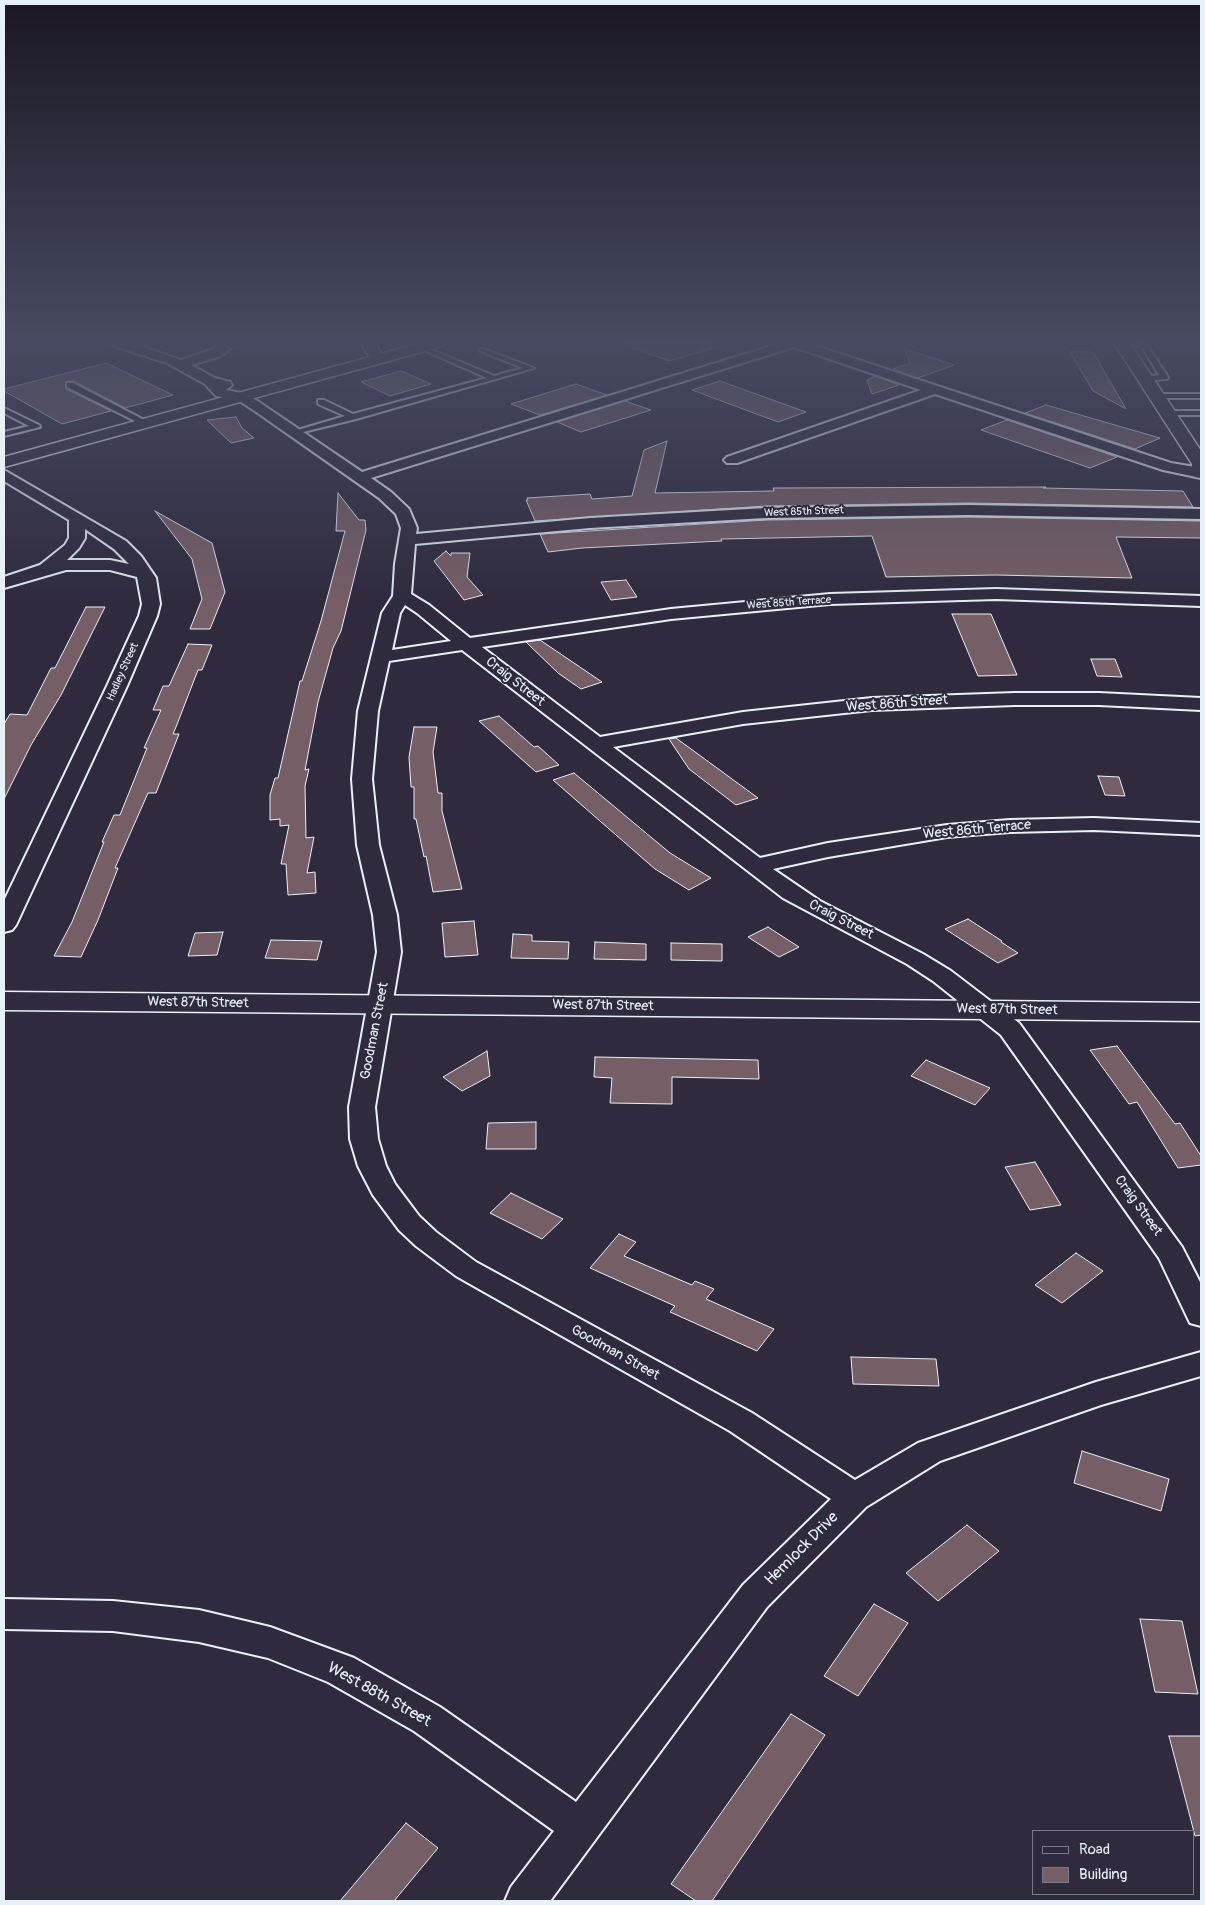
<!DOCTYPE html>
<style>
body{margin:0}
#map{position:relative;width:1205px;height:1905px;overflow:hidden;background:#2f2a3d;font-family:Pangolin,sans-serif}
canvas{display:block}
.frame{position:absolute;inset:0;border:5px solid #e8f1f8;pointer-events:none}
.legend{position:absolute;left:1032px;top:1830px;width:162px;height:65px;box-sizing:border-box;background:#2f2a3d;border:1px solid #797a88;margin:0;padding:6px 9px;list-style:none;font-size:15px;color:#e8f1f8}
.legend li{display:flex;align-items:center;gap:10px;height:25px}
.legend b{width:25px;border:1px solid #797a88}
</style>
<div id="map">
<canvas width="1205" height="1905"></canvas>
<div class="frame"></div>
<ul class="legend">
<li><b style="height:6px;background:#2f2a3d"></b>Road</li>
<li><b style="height:14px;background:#765e66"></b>Building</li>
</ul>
</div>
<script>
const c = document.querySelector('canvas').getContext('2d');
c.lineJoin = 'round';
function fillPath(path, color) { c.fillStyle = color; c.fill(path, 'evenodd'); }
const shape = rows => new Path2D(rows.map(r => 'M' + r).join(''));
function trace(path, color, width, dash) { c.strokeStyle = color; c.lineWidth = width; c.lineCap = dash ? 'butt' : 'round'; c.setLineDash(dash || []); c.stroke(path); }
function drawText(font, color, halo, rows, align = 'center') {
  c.font = font + ' Pangolin,sans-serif'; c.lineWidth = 4; c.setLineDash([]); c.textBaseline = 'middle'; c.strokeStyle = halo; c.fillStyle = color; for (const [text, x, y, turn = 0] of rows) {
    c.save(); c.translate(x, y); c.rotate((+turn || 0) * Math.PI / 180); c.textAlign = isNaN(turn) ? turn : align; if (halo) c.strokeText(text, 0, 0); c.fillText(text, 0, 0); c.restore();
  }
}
const building = shape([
 [625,343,714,343,714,348,669,361,625,345,625,343],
 [905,349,954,365,918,378,893,369,910,363,905,349],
 [1070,352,1093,352,1126,409,1093,391,1070,352],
 [106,363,173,395,125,408,74,381,67,381,66,389,111,411,62,424,4,391,4,389,106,363],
 [401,371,431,384,390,396,361,382,401,371],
 [875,376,899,385,872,394,867,380,875,376],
 [720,381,806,412,778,422,692,390,720,381],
 [576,384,607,395,540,415,511,404,576,384],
 [625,401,651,410,581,432,557,422,625,401],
 [1046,405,1160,438,1135,449,1025,413,1046,405],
 [236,417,242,428,254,438,231,443,207,420,236,417],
 [1007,420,1117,457,1090,468,981,430,1007,420],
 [667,441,655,493,774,491,773,488,1046,487,1043,488,1183,491,1193,507,968,503,766,506,535,521,526,500,528,500,527,498,590,494,592,499,632,496,644,450,667,441],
 [338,493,359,520,365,520,366,530,341,631,333,648,318,702,305,770,309,769,305,786,306,838,314,837,307,873,315,872,316,893,288,895,286,864,281,864,289,825,280,826,280,819,270,820,270,795,275,778,278,778,300,681,302,681,321,621,345,531,336,531,338,493],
 [155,511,212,543,225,592,210,629,190,629,202,599,192,559,155,511],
 [968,517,1201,521,1201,538,1116,537,1132,578,996,575,886,577,872,536,721,539,722,541,582,548,548,552,540,534,766,520,968,517],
 [446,551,451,556,451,553,470,553,467,577,483,595,464,600,434,561,446,551],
 [626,580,637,597,611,600,601,582,626,580],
 [86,607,105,607,61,695,31,745,4,799,4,724,10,714,27,715,51,668,55,668,86,607],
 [952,614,991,614,1017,675,978,676,952,614],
 [540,640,602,682,581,689,558,673,526,642,540,640],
 [188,644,212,645,202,670,198,670,176,727,173,734,179,734,156,793,148,793,115,868,118,868,98,920,81,957,54,956,72,922,104,842,102,842,114,815,120,815,147,748,144,748,161,710,153,710,163,686,169,686,188,644],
 [1091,659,1115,659,1122,677,1097,676,1091,659],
 [499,716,534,747,538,746,559,765,536,772,479,721,499,716],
 [414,727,437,727,433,752,438,793,442,793,442,811,462,889,433,892,426,856,424,857,416,819,414,819,414,787,411,787,409,757,414,727],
 [676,738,758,798,736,805,689,769,669,739,676,738],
 [574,773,670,853,711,878,689,890,655,869,553,780,574,773],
 [1098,776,1119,777,1125,796,1105,795,1098,776],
 [968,919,1002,941,1001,942,1018,953,998,963,945,929,968,919],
 [474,921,478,955,445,957,442,923,474,921],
 [768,927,799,947,779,957,748,937,768,927],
 [223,932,217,955,188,956,195,933,223,932],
 [513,934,532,935,532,941,569,942,568,959,511,958,513,934],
 [271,940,322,941,317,960,265,958,271,940],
 [595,942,646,944,646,960,594,959,595,942],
 [671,943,722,944,722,961,671,960,671,943],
 [1117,1046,1175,1124,1180,1123,1201,1156,1201,1165,1178,1168,1137,1102,1129,1104,1090,1050,1117,1046],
 [487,1051,490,1076,462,1091,443,1077,487,1051],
 [595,1057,758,1060,759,1079,672,1077,672,1104,610,1103,612,1078,594,1077,595,1057],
 [926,1060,990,1088,975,1105,911,1076,926,1060],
 [536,1122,536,1149,486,1149,488,1123,536,1122],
 [1035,1162,1061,1205,1030,1210,1005,1167,1035,1162],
 [511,1193,563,1219,542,1239,490,1213,511,1193],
 [619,1234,636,1242,624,1256,692,1285,695,1281,714,1289,706,1299,774,1329,757,1351,670,1312,675,1306,590,1268,619,1234],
 [1076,1253,1103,1271,1062,1303,1035,1285,1076,1253],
 [851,1357,936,1359,939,1386,853,1384,851,1357],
 [1082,1451,1169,1479,1161,1511,1074,1483,1082,1451],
 [967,1525,999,1551,938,1601,906,1573,967,1525],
 [874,1604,908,1623,858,1696,824,1676,874,1604],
 [1140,1619,1182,1621,1198,1694,1155,1692,1140,1619],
 [791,1714,825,1735,712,1901,696,1901,671,1884,791,1714],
 [1169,1736,1201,1736,1201,1835,1195,1836,1169,1736],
 [406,1823,438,1848,394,1901,340,1901,406,1823]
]);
const service = shape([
 [1133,343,1147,345,1168,377,1167,379,1143,381,1143,377,1159,375,1142,347,1133,343],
 [419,346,423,346,494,376,523,368,480,351,480,349,484,349,534,368,356,419,295,434,291,432,345,416,318,404,318,400,324,400,353,414,487,378,419,348,419,346],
 [67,383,73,383,150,423,143,425,67,387,67,383],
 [1154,394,1201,394,1201,398,1157,398,1153,396,1154,394],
 [4,408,39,425,40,427,4,436,4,432,29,426,4,413,4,408],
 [1165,411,1201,411,1201,415,1165,415,1165,411]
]);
const minor = shape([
 [112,343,132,343,181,360,211,350,222,343,237,343,221,356,191,365,215,378,230,382,232,385,226,390,247,394,362,472,781,343,807,343,1171,463,1201,468,1201,478,1163,470,935,394,737,463,727,463,724,460,727,457,921,390,794,347,371,478,391,492,409,509,417,528,416,534,590,518,766,508,968,505,1201,509,1201,519,968,515,766,518,590,528,415,544,411,594,429,605,470,638,671,609,830,594,996,589,1201,596,1201,606,996,599,830,604,671,619,482,647,600,737,743,712,872,698,1015,693,1099,693,1201,698,1201,710,1099,705,1015,705,872,710,743,724,613,747,760,858,828,843,947,825,1010,820,1094,818,1201,823,1201,835,1094,830,1010,832,947,837,828,857,773,869,820,901,923,954,951,971,1019,1023,1182,1247,1201,1284,1201,1326,1190,1323,1159,1258,1001,1035,933,981,907,964,783,898,462,650,389,661,378,711,372,779,379,845,397,915,401,952,375,1107,378,1139,386,1166,395,1184,419,1216,436,1232,476,1262,752,1413,855,1480,918,1443,1096,1382,1201,1352,1201,1376,1101,1405,940,1461,866,1507,767,1607,550,1901,505,1901,511,1887,554,1831,414,1731,328,1682,268,1658,199,1642,113,1631,4,1629,4,1599,113,1601,199,1610,270,1627,354,1658,440,1707,576,1802,743,1585,831,1499,730,1431,456,1276,416,1246,399,1230,373,1195,358,1166,350,1139,349,1107,377,952,373,915,357,845,352,779,358,711,382,613,393,596,395,564,401,528,396,514,379,498,255,411,238,400,216,396,205,384,167,363,114,346,112,343],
 [405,605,417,613,451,641,392,650,400,613,405,605],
 [366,343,378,343,377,347,385,359,383,362,373,362,363,347,366,343],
 [4,470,126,541,141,556,156,578,160,604,157,616,127,686,16,925,12,930,4,932,4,901,107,686,139,616,142,604,137,577,110,570,66,570,4,588,4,577,40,565,65,545,69,538,69,520,4,481,4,470],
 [85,529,114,549,129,564,110,560,67,560,79,548,85,538,85,529]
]);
const tertiary = shape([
 [1114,343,1130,343,1201,451,1201,478,1195,477,1192,473,1192,464,1114,343],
 [4,992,1201,1003,1201,1021,4,1010,4,992]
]);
const secondary = shape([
 [421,343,446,343,443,346,4,467,4,457,421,343]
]);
const farStreetnames = [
 ["West 85th Street",804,512,-2],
 ["West 85th Terrace",789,603,-4],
 ["Hadley Street",123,672,-66]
];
const streetNames = [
 ["Craig Street",515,682,38],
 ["West 86th Street",897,704,-4],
 ["West 86th Terrace",977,830,-5],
 ["Craig Street",841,920,27],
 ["West 87th Street",198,1003,1],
 ["West 87th Street",603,1006,1],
 ["West 87th Street",1007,1010,1],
 ["Goodman Street",375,1031,-79],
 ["Craig Street",1138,1206,54],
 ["Goodman Street",615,1353,29]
];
const nearStreetnames = [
 ["Hemlock Drive",802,1549,-45],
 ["West 88th Street",379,1695,29]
];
fillPath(building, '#765e66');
trace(building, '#e8f1f8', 1);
trace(service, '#e8f1f8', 4);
trace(minor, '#e8f1f8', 4);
trace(tertiary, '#e8f1f8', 3);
trace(secondary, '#e8f1f8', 3);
fillPath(service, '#2f2a3d');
fillPath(minor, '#2f2a3d');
fillPath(tertiary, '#2f2a3d');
fillPath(secondary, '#2f2a3d');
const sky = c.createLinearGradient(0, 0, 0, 610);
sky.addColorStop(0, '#1a1722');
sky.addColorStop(0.56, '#474a62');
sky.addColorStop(1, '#474a6200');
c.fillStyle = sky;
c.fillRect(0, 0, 1205, 610);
drawText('11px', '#e8f1f8', '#2f2a3d', farStreetnames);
drawText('14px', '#e8f1f8', '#2f2a3d', streetNames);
drawText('16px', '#e8f1f8', '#2f2a3d', nearStreetnames);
</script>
